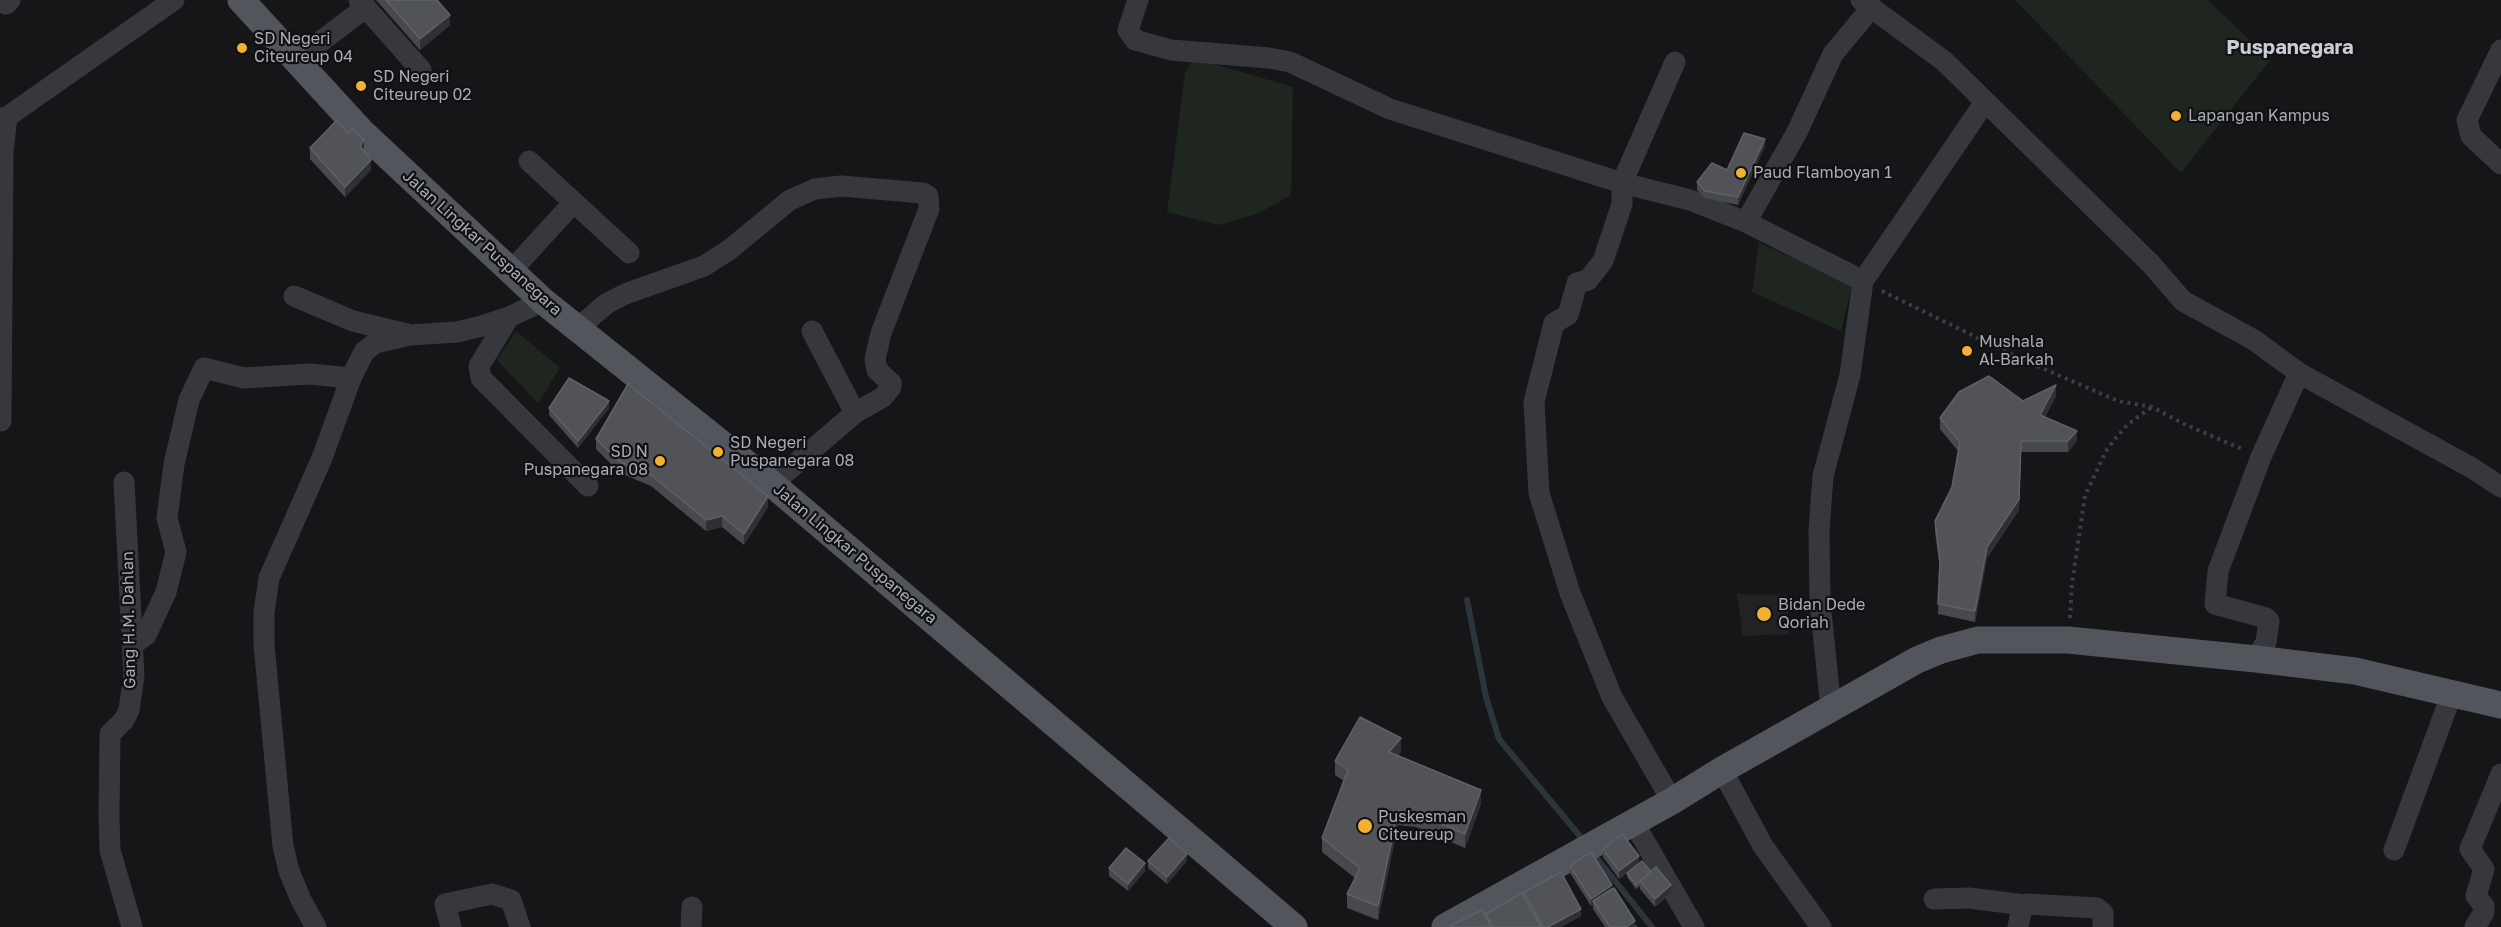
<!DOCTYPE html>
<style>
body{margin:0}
canvas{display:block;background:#161618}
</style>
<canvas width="2501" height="927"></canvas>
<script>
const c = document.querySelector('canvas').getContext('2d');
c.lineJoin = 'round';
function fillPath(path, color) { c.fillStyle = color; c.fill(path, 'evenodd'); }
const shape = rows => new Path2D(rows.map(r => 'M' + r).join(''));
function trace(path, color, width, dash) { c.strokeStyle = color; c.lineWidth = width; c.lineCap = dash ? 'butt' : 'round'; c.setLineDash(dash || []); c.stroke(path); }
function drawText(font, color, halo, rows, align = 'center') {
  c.font = font + ' "Golos Text",sans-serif'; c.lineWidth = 4.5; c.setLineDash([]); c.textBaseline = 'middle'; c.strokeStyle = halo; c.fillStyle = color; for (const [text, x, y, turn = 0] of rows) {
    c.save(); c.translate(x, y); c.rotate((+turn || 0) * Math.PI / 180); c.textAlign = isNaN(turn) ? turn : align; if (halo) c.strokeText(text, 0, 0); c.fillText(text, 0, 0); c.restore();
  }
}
const built = shape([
 [1737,594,1787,595,1789,634,1743,636]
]);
const green = shape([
 [2015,0,2208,0,2270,60,2181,173],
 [1193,58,1293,87,1291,195,1257,214,1219,225,1167,212,1185,73],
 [1759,243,1852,284,1841,331,1752,292],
 [516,331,560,368,538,403,497,360]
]);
const stream = shape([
 [1467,600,1486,697,1499,739,1584,841],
 [1592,852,1652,927]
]);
const path = shape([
 [1882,291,2021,359,2118,401,2152,407,2184,424,2242,449],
 [2070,618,2072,583,2085,496,2106,451,2115,439,2128,424,2152,407]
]);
const minor = shape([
 [3,0,6,4,10,0],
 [359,0,421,70],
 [1138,0,1128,30,1135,40,1171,50,1269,58,1290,62,1390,109,1622,183,1690,200,1746,222,1863,281],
 [1861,0,1944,61,2151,264,2183,301,2254,340,2299,373,2472,468,2501,487],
 [2501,50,2467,120,2471,136,2501,164],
 [296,60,365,8],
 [0,118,7,117,174,0],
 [529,161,629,253],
 [1746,222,1797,132,1833,54,1872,7],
 [511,271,574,202],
 [294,296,353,321,407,334],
 [509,317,479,366,481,378,588,486],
 [578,328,606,304,625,294,704,266,729,250,790,200,815,189,841,186,923,193,928,196,929,209,881,333,875,359,877,370,891,383,891,387,883,397,855,413],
 [1,421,3,151,7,117],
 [124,482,134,676,129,710,124,720,110,734,109,815,110,850,132,927],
 [772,484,855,413,812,331],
 [132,645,146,635,166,592,176,552,167,518,174,464,189,400,204,368,244,378,309,374,351,378],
 [2256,659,2266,642,2269,621,2266,618,2215,604,2218,571,2261,457,2299,373],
 [1831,709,1820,602,1819,530,1823,476,1850,375,1863,281,1985,102],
 [1722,770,1763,846,1821,927],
 [1672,801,1612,697,1570,593,1539,493,1534,402,1554,323,1568,315,1577,283,1588,280,1603,261,1622,204,1622,183,1675,62],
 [1634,823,1694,927],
 [2394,850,2452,693],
 [1934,899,1969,898,2024,905],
 [316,927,301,900,289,871,283,846,264,645,264,612,269,578,322,458,351,378,364,352,375,343,410,335,457,332,482,326,509,317,543,301],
 [451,927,445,904,492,894,511,900,520,927],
 [691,927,692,907],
 [2018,927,2022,907,2027,904,2097,908,2103,913,2103,927],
 [2475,927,2484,912,2484,906,2476,896,2484,869,2470,849,2501,774]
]);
const major = shape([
 [241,0,362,132,543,301,772,484,1294,927],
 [1445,927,1672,801,1722,770,1917,660,1941,650,1978,640,2068,640,2256,659,2355,671,2501,705]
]);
const wall = shape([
 [376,0,437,0,450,25,420,50],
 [1765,146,1738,205,1705,198,1697,190,1697,182,1727,170],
 [310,148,364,151,371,170,345,197,310,159],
 [2056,396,2045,417,2077,441,2068,452,2021,452,2019,510,1987,558,1975,622,1938,614,1940,569,1935,532,1935,521,1952,487,1958,451,1940,429,1940,418,2023,401],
 [549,408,609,408,578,448,549,415],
 [596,439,768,507,744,545,722,527,706,531,651,486,620,473,596,449],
 [1401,752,1398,755,1481,804,1465,848,1416,827,1398,825,1378,920,1347,908,1347,894,1355,878,1322,852,1322,838,1344,781,1335,775,1335,761],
 [1603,849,1639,864,1619,879,1603,857],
 [1148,861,1187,861,1167,884,1148,868],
 [1570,866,1612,889,1635,925,1638,927,1605,927,1593,909,1593,905,1591,906,1570,873],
 [1109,868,1145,871,1128,891,1109,876],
 [1651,872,1671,893,1655,907,1640,889,1640,886,1636,889,1627,877,1627,873],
 [1524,892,1581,916,1561,927,1450,927,1450,926,1486,916,1486,914,1524,897]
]);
const shadedWall = shape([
 [450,15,450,25,420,50,420,39],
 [1765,139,1765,146,1738,205,1738,197],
 [364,140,364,151,360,146],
 [371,160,371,170,345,197,345,187],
 [2056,385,2056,396,2040,426,2040,415],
 [609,401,609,408,578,448,578,441],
 [2077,431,2077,441,2068,452,2068,441],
 [2021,441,2019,510,1987,558,1975,622,1975,611,1987,547],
 [768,496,768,507,744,545,744,534],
 [722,516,722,527,706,531,706,520],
 [1401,738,1401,752,1389,766,1389,752],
 [1481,790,1481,804,1465,848,1465,834],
 [1398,811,1398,825,1378,920,1378,906],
 [1187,854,1187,861,1167,884,1167,877],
 [1639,856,1639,864,1619,879,1619,871],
 [1145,863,1145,871,1128,891,1128,884],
 [1612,885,1612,893,1593,901,1593,905,1591,906,1591,899],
 [1671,885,1671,893,1655,907,1655,899],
 [1581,909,1581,916,1561,927,1548,927],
 [1635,921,1635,927,1626,927]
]);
const building = shape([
 [386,0,437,0,450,15,420,39,386,0],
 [337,120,348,133,353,129,364,140,360,146,371,160,345,187,310,148,337,120],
 [1744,133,1765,139,1738,197,1705,191,1697,182,1712,163,1727,170,1744,133],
 [1989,376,2023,401,2056,385,2040,415,2077,431,2068,441,2021,441,2019,499,1987,547,1975,611,1938,604,1940,561,1935,521,1952,487,1960,442,1940,418,1959,392,1989,376],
 [569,378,609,401,578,441,549,408,569,378],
 [628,384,768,496,744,534,722,516,706,520,651,475,620,462,596,439,628,384],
 [1360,717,1401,738,1389,752,1481,790,1465,834,1416,813,1398,811,1378,906,1347,894,1360,868,1322,838,1348,770,1335,761,1360,717],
 [1622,834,1639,856,1619,871,1603,849,1622,834],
 [1169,838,1187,854,1167,877,1148,861,1169,838],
 [1126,848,1145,863,1128,884,1109,868,1126,848],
 [1591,852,1612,885,1591,899,1570,866,1591,852],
 [1642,861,1651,872,1636,885,1627,873,1642,861],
 [1656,867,1671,885,1655,899,1640,881,1656,867],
 [1561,872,1581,909,1548,927,1543,927,1524,892,1561,872],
 [1614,888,1635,921,1626,927,1610,927,1593,901,1614,888],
 [1522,893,1541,927,1493,927,1486,914,1522,893],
 [1482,910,1491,927,1451,927,1450,926,1482,910]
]);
const markers = [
 [242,48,6,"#f2b134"],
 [361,86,6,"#f2b134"],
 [2176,116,6,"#f2b134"],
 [1741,173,6,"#f2b134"],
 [1967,351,6,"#f2b134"],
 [718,452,6,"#f2b134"],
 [660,461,6,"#f2b134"],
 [1764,614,8,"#f2b134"],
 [1365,826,8,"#f2b134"]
];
const poiNames = [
 ["SD Negeri",254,39],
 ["Citeureup 04",254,57],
 ["SD Negeri",373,77],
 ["Citeureup 02",373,95],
 ["Lapangan Kampus",2188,116],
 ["Paud Flamboyan 1",1753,173],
 ["Mushala",1979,342],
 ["Al-Barkah",1979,360],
 ["SD Negeri",730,443],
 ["Puspanegara 08",730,461],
 ["SD N",648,452,"right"],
 ["Puspanegara 08",648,470,"right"],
 ["Bidan Dede",1778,605],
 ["Qoriah",1778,623],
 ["Puskesman",1378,817],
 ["Citeureup",1378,835]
];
const streetNames = [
 ["Jalan Lingkar Puspanegara",482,243,42],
 ["Jalan Lingkar Puspanegara",855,554,40],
 ["Gang H.M. Dahlan",129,620,-91]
];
const quarterNames = [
 ["Puspanegara",2290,48]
];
fillPath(built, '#222225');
fillPath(green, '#1e261f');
trace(stream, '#2c353c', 6);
trace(path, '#3d3f44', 4, [3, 4.5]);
trace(minor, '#37383d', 21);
trace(major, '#53555c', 27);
fillPath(wall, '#47494d');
fillPath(shadedWall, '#2f3033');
fillPath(building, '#525359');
trace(building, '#5f6168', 1.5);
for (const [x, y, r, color] of markers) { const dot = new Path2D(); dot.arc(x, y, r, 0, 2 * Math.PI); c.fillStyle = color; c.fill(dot); trace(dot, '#111113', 2); }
drawText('16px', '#a8adb8', '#111113', poiNames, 'left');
drawText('16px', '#a8adb8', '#111113', streetNames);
drawText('bold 20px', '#c9ccd4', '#111113', quarterNames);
</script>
